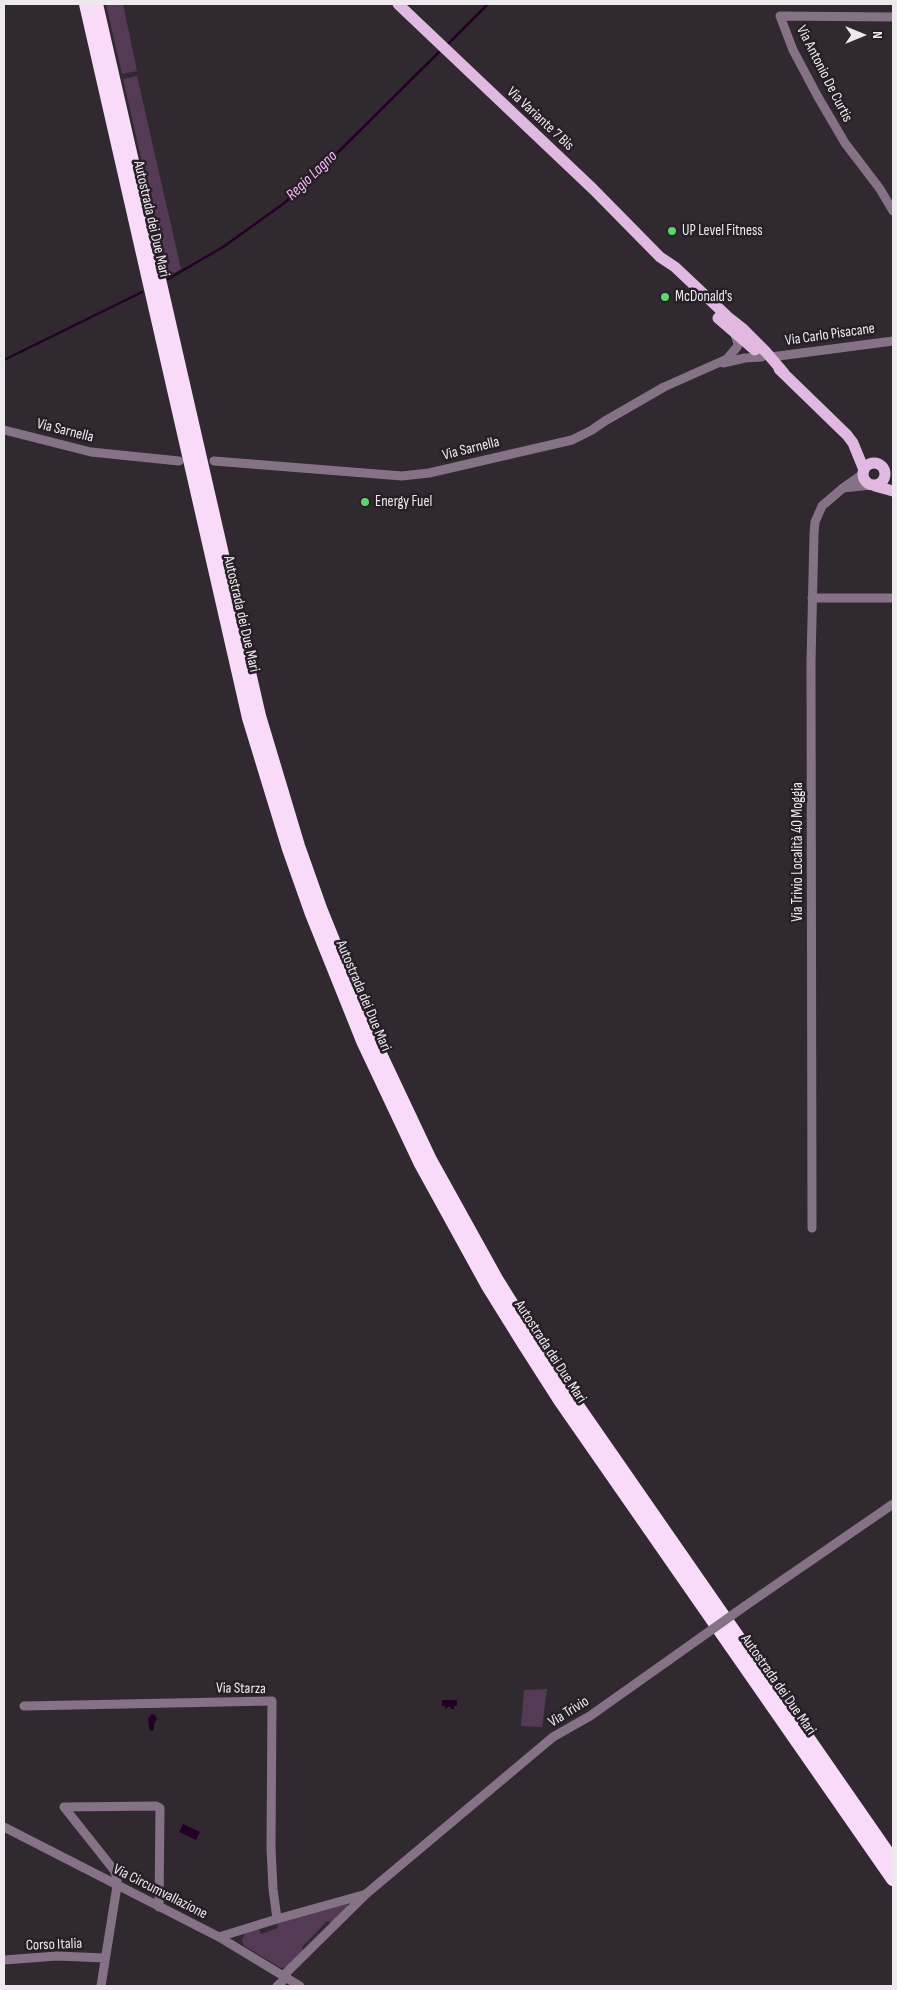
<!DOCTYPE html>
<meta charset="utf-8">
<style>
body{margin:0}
#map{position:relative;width:897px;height:1990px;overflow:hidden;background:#302a30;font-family:"Sofia Sans Condensed",sans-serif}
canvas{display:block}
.frame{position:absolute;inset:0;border:5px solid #ede9ed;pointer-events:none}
.north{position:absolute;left:837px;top:10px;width:50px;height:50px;-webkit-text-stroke:4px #262026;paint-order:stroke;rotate:90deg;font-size:14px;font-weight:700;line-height:20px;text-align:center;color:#ede9ed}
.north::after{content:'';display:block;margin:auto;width:18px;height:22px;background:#ede9ed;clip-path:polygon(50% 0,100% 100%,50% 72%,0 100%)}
</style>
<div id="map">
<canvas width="897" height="1990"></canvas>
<div class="frame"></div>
<div class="north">N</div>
</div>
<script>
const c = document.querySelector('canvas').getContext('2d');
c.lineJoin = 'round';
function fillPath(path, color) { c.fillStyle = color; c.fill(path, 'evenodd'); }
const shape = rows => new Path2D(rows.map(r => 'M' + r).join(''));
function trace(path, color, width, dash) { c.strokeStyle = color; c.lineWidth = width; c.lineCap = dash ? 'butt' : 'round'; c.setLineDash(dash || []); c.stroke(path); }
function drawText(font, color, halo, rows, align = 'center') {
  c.font = font + ' "Sofia Sans Condensed",sans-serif'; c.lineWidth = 5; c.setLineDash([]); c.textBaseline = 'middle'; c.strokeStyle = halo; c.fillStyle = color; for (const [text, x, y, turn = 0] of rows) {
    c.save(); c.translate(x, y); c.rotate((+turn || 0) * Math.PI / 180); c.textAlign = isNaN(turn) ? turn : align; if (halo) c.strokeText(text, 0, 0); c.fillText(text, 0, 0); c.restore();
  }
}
const green = shape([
 [106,4,123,4,137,71,122,74],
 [137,76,181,269,168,276,123,79],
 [547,1689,542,1727,521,1726,524,1690],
 [347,1904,348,1906,332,1922,327,1921,302,1947,303,1952,290,1966,281,1968,243,1945,242,1939,246,1933,259,1929,261,1934,278,1928,277,1923]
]);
const water = shape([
 [442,1700,457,1700,457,1706,454,1706,454,1709,451,1709,450,1706,445,1709,445,1706,442,1706],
 [152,1714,155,1715,157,1719,154,1724,154,1730,151,1731,149,1729,148,1718],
 [183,1824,200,1832,196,1840,179,1832]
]);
const stream = shape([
 [448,44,487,5],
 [168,279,223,247,283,204,304,186,439,52],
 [4,360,142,292]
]);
const minor = shape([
 [893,17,780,16,793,50,818,97,845,143,880,189,893,211],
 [771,357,893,341],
 [723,363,745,358,762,357],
 [4,430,91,452,179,461],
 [214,461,402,476,429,473,572,440,592,430,605,421,664,387,727,359,737,347,738,344,735,334],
 [843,488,871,485],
 [812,598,893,598],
 [812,1228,811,662,814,534,815,522,822,506,843,488,863,474],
 [745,1606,893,1504],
 [24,1706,272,1701,271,1848,273,1889,277,1919],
 [64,1807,114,1870,117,1878,117,1886,101,1986],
 [64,1807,156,1806,160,1808,159,1907],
 [4,1827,219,1937,300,1986],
 [219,1937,277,1919,363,1895],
 [4,1960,57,1956,105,1958],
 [284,1975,366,1894,553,1737,590,1716,700,1638],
 [277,1986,287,1977]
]);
const major = shape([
 [398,4,593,189,660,257,675,267,728,317,742,328,766,352,784,373],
 [718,318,755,350],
 [779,369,847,435,853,443,864,470],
 '863 474a11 11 0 1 1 22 0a11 11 0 1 1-22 0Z',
 [875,486,893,491]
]);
const highway = shape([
 [86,4,249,718,289,849,312,914,363,1041,421,1164,487,1284,523,1342,560,1400,893,1879],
 [96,4,259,716,298,846,321,911,372,1037,430,1160,496,1279,532,1337,569,1394,893,1861]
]);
const minorBridge = shape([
 [700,1638,745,1606]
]);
const markers = [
 [672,231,5,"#5ed56c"],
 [665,297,5,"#5ed56c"],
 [365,502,5,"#5ed56c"]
];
const streetNames = [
 ["Via Antonio De Curtis",824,74,63],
 ["Via Variante 7 Bis",540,119,43],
 ["Autostrada dei Due Mari",151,219,77],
 ["Via Carlo Pisacane",830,335,-8],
 ["Via Sarnella",65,431,14],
 ["Via Sarnella",471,449,-14],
 ["Autostrada dei Due Mari",241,614,77],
 ["Via Trivio Località 40 Moggia",798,852,-90],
 ["Autostrada dei Due Mari",363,996,67],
 ["Autostrada dei Due Mari",550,1352,57],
 ["Autostrada dei Due Mari",778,1685,55],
 ["Via Starza",241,1689,1],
 ["Via Trivio",569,1712,-32],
 ["Via Circumvallazione",160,1892,27],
 ["Corso Italia",54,1945,-2]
];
const poiNames = [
 ["UP Level Fitness",682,231],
 ["McDonald's",675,297],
 ["Energy Fuel",375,502]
];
const waterNames = [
 ["Regio Lagno",312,176,-44]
];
fillPath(green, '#553a56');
fillPath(water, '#230025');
trace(stream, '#230025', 2.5);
trace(minor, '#867286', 9);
trace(major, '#e1b8e1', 11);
trace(highway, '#f9dbf9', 14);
trace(minorBridge, '#867286', 9);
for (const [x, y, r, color] of markers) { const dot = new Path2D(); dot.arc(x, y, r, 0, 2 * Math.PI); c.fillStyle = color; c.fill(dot); trace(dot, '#262026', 2); }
drawText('15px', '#ede9ed', '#262026', streetNames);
drawText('15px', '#ede9ed', '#262026', poiNames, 'left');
drawText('italic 16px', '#fab8fc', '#262026', waterNames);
</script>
